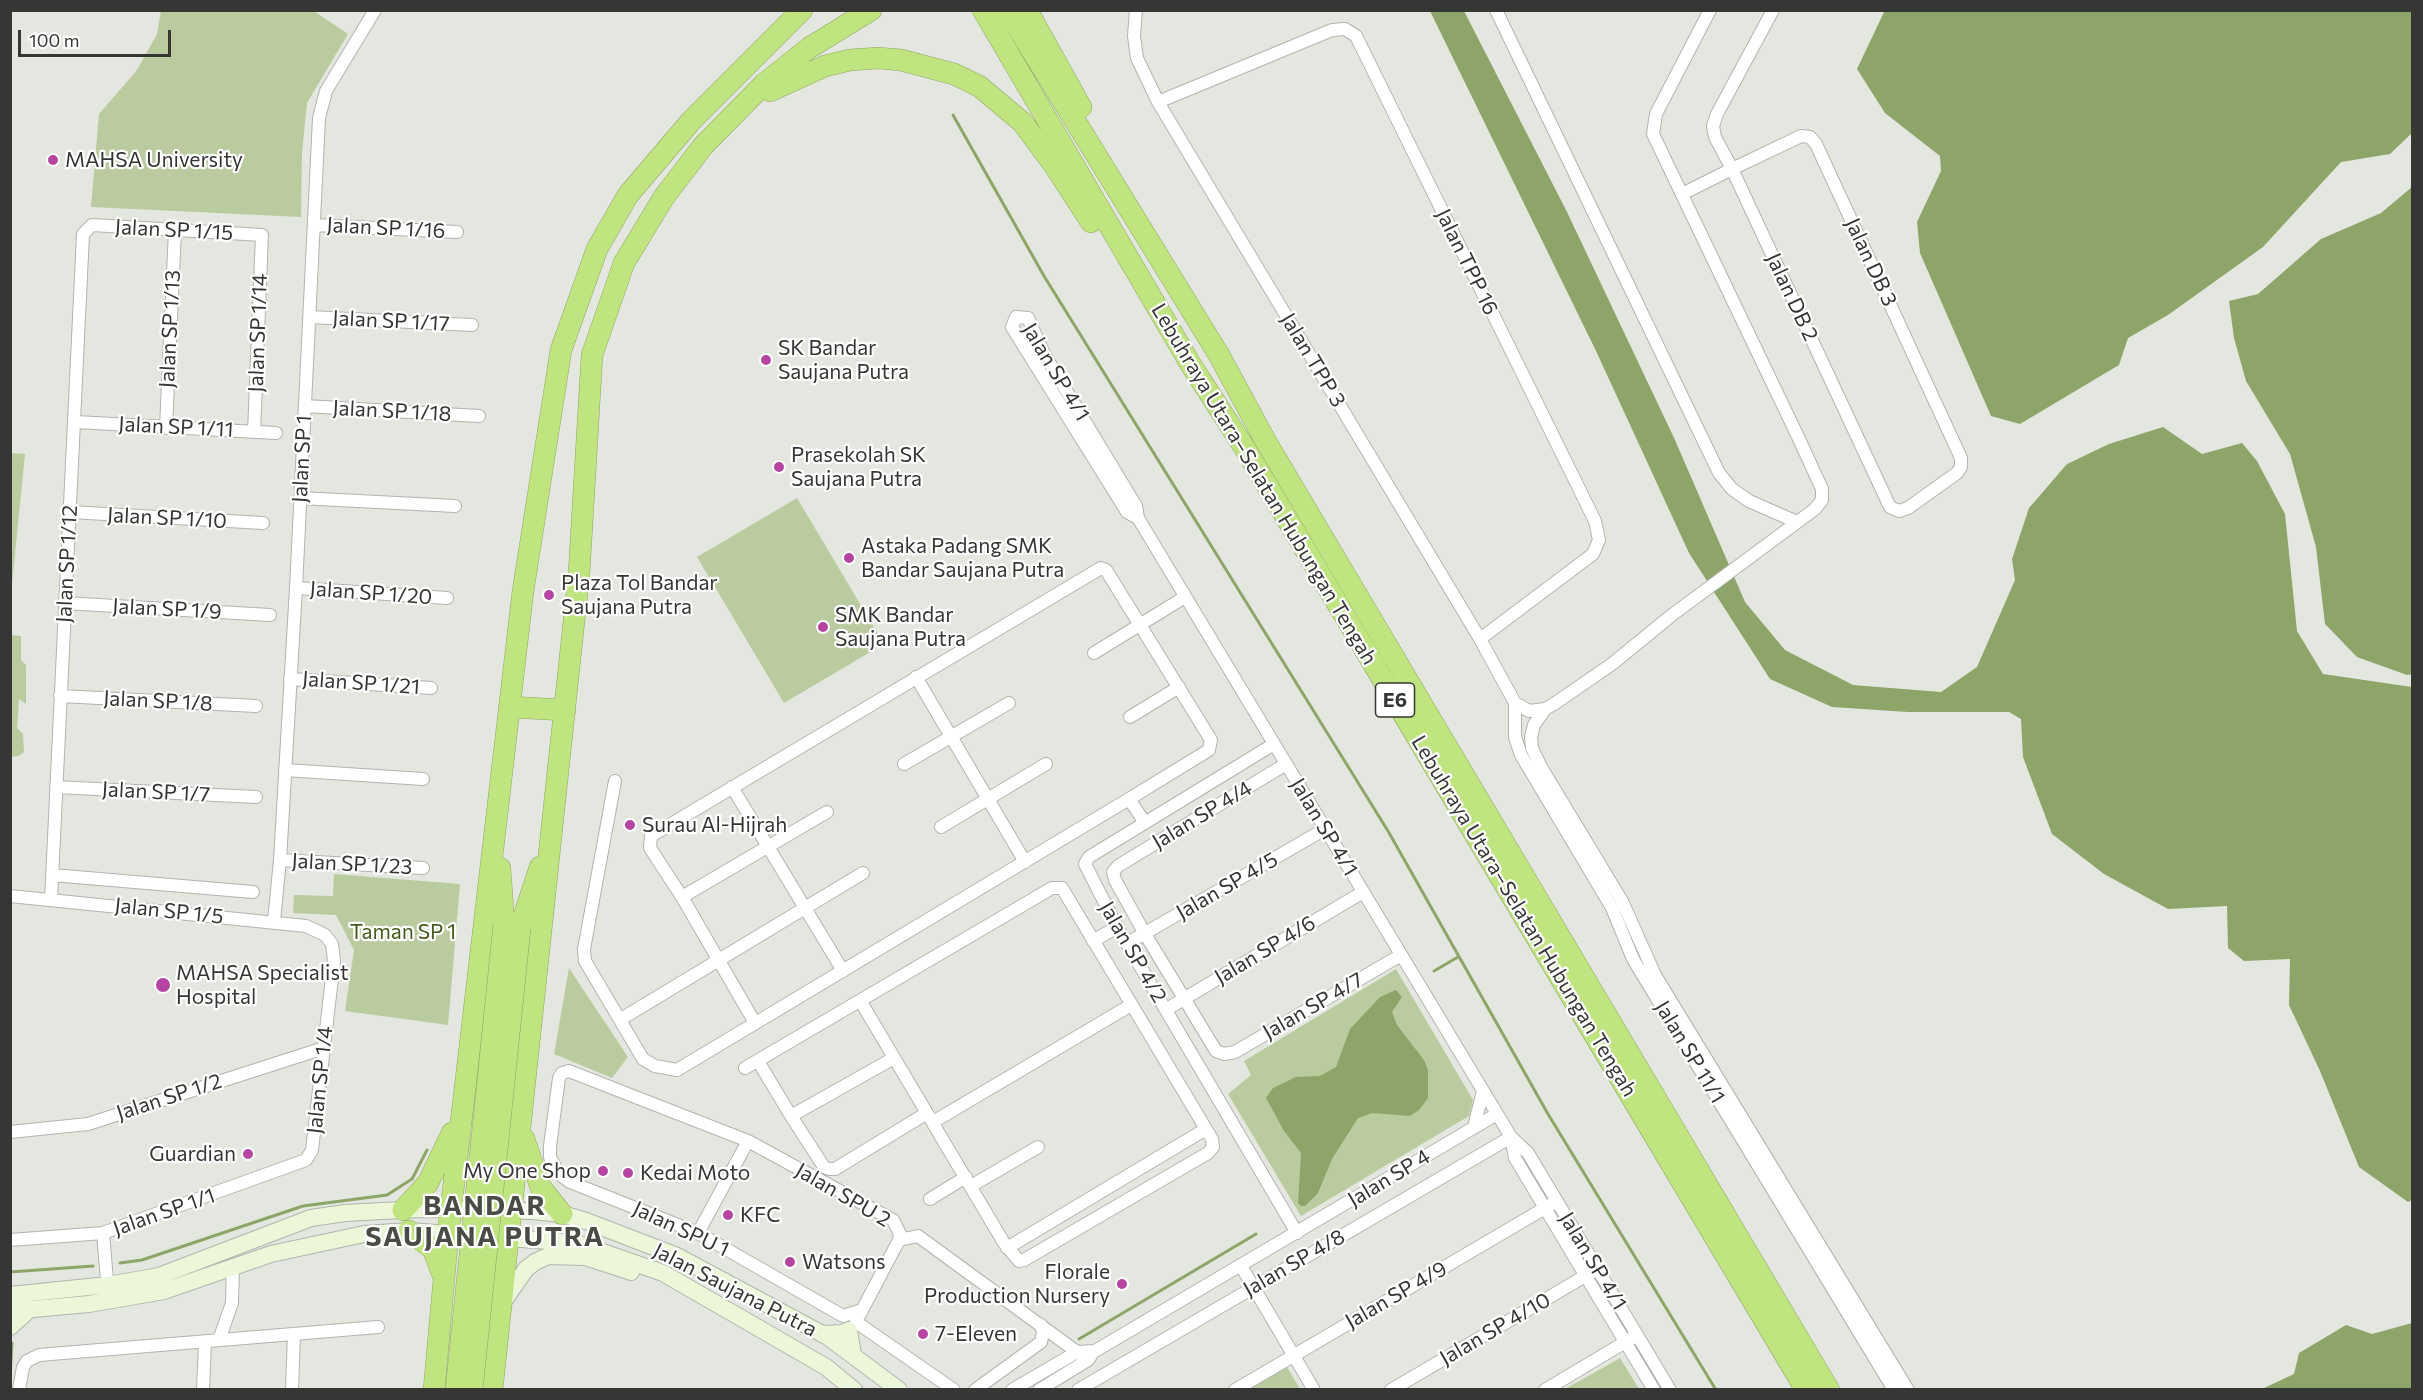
<!DOCTYPE html>
<meta charset="utf-8">
<style>
body{margin:0}
#map{position:relative;width:2423px;height:1400px;overflow:hidden;background:#e4e7df;font-family:Commissioner,sans-serif}
canvas{display:block}
.frame{position:absolute;inset:0;border:12px solid #363734;pointer-events:none}
.scale{position:absolute;left:18px;top:30px;width:153px;height:27px;box-sizing:border-box;border:3px solid #363734;border-top:0;padding-left:8px;font-size:18px;line-height:21px;white-space:nowrap;color:#363734;-webkit-text-stroke:4px #fff;paint-order:stroke}
</style>
<div id="map">
<canvas width="2423" height="1400"></canvas>
<div class="frame"></div>
<div class="scale">100 m</div>
</div>
<script>
const c = document.querySelector('canvas').getContext('2d');
c.lineJoin = 'round';
function fillPath(path, color) { c.fillStyle = color; c.fill(path, 'evenodd'); }
const shape = rows => new Path2D(rows.map(r => 'M' + r).join(''));
function trace(path, color, width, dash) { c.strokeStyle = color; c.lineWidth = width; c.lineCap = dash ? 'butt' : 'round'; c.setLineDash(dash || []); c.stroke(path); }
function drawText(font, color, halo, rows, align = 'center') {
  c.font = font + ' Commissioner,sans-serif'; c.lineWidth = 4.5; c.setLineDash([]); c.textBaseline = 'middle'; c.strokeStyle = halo; c.fillStyle = color; for (const [text, x, y, turn = 0] of rows) {
    c.save(); c.translate(x, y); c.rotate((+turn || 0) * Math.PI / 180); c.textAlign = isNaN(turn) ? turn : align; if (halo) c.strokeText(text, 0, 0); c.fillText(text, 0, 0); c.restore();
  }
}
const green = shape([
 [161,11,314,11,348,34,307,103,302,153,301,217,91,207,99,114,137,70,157,34],
 [10,453,25,454,11,594,10,594],
 [797,498,884,644,784,703,697,557],
 [11,635,21,636,21,660,26,665,26,704,19,699,17,728,23,734,24,752,19,756,11,757],
 [334,874,460,884,448,1025,345,1011,354,950,336,915,293,913,294,895,333,896],
 [569,968,628,1057,612,1078,554,1054],
 [1396,969,1473,1100,1469,1116,1301,1216,1228,1094,1251,1075,1244,1061],
 [1620,1358,1639,1389,1565,1389],
 [1287,1367,1300,1389,1247,1390]
]);
const water = shape([
 [1885,10,2412,11,2412,133,2390,154,2341,162,2263,247,2168,315,2128,338,2119,365,2020,424,1991,416,1920,253,1917,222,1941,171,1940,156,1885,113,1857,69],
 [1430,11,1464,11,1567,212,1675,440,1745,602,1785,650,1853,685,1941,692,1977,667,2015,580,2012,559,2029,508,2067,464,2109,444,2163,427,2202,454,2242,443,2257,461,2285,514,2297,631,2323,674,2412,687,2412,1200,2408,1202,2359,1167,2320,1071,2289,1005,2290,959,2244,961,2228,948,2227,906,2168,909,2104,874,2052,834,2023,757,2021,719,2009,712,1908,712,1832,707,1770,679,1689,553,1596,351],
 [2412,187,2412,674,2407,675,2357,657,2325,624,2316,547,2290,454,2246,381,2234,338,2229,301,2258,294,2321,239,2381,213],
 [1396,990,1402,997,1392,1012,1397,1025,1424,1060,1428,1070,1428,1098,1419,1110,1410,1116,1372,1113,1358,1118,1332,1159,1318,1193,1305,1206,1301,1206,1298,1203,1301,1153,1284,1131,1266,1098,1273,1088,1296,1077,1320,1076,1336,1067,1350,1029,1380,997],
 [2412,1323,2412,1389,2262,1389,2294,1374,2299,1353,2346,1325,2372,1334]
]);
const stream = shape([
 [953,115,1044,276,1388,831,1548,1114,1716,1390],
 [1434,971,1458,957],
 [120,1263,142,1260,303,1206,387,1195,412,1179,427,1150],
 [10,1272,93,1266],
 [1079,1339,1256,1234],
 [10,1378,12,1343]
]);
const street = shape([
 [1136,10,1134,36,1137,58,1158,102,1480,639,1515,703,1515,737,1521,755,1612,908,1633,959,1894,1390],
 [1496,10,1719,473,1732,489,1749,501,1797,522],
 [1158,102,1332,30,1345,29,1356,36,1595,521,1599,540,1593,554,1480,639],
 [1682,194,1732,169,1801,136,1810,137,1816,144,1961,458,1961,467,1957,473,1908,508,1899,511,1890,507,1732,169,1715,137,1713,126,1717,114,1773,10],
 [314,225,457,232],
 [310,317,472,325],
 [305,406,479,416],
 [76,422,276,433],
 [166,428,175,230],
 [300,498,455,506],
 [70,512,263,523],
 [1138,518,1127,512,1012,327,1016,317,1028,318,1043,352,1136,506,1138,518,1511,1137,1528,1153,1670,1390],
 [296,588,447,598],
 [64,603,270,615],
 [1094,653,1185,597],
 [916,677,1025,862],
 [290,679,431,688],
 [60,696,256,706],
 [1515,703,1529,711,1545,709,1554,704,1612,664,1672,615,1815,509,1822,500,1822,489,1800,441,1653,134,1656,114,1710,10],
 [1545,709,1534,725,1531,737,1532,748,1541,767,1622,901,1655,975,1908,1390],
 [1130,717,1179,687],
 [1274,744,1089,857,1085,864,1117,927,1297,1233],
 [904,764,1009,703],
 [1286,764,1118,866,1113,872,1115,880,1145,934,1216,1051,1224,1054,1235,1052,1401,955],
 [285,770,423,779],
 [615,781,584,949,585,961,643,1059,655,1066,677,1070,939,913,1129,799,1209,750,1211,740,1106,570,1101,568,651,836,650,848,682,897,755,1023],
 [56,787,256,797],
 [732,787,843,971],
 [1129,799,1145,823],
 [941,827,1046,764],
 [280,860,423,868],
 [52,875,253,892],
 [10,896,306,926,325,935,332,944,334,961,312,1150,306,1160,103,1233,10,1240],
 [682,897,827,812],
 [51,900,83,234,92,225,262,235,254,432],
 [274,921,280,860,296,588,319,118,326,91,375,10],
 [1093,941,1117,927],
 [1128,943,1325,829],
 [861,1002,1004,1243,1019,1261,1024,1260,1208,1153,1213,1147,1212,1139,1206,1129],
 [1167,1009,1363,892],
 [621,1019,863,873],
 [758,1061,791,1116,824,1167,829,1169,835,1169,927,1113],
 [745,1068,1052,888,1062,888,1206,1129,1007,1248],
 [791,1116,894,1058],
 [933,1122,1131,1005],
 [1474,1127,1483,1091],
 [10,1132,88,1124,324,1048],
 [1511,1137,1515,1158,1654,1390],
 [971,1186,1038,1147],
 [930,1199,966,1177],
 [103,1233,108,1292],
 [698,1233,748,1141],
 [899,1240,918,1236,1088,1360],
 [1241,1266,1314,1390],
 [862,1310,843,1316,698,1233,570,1182,559,1174,550,1157,550,1146,559,1078,562,1073,569,1071,748,1141,893,1220,900,1234,899,1240],
 [859,1316,899,1240],
 [856,1322,954,1390],
 [219,1340,232,1303,233,1266],
 [19,1390,23,1367,27,1361,39,1355,378,1327],
 [203,1390,205,1342],
 [292,1390,294,1334],
 [975,1390,1041,1342,1043,1333,1041,1325],
 [1012,1390,1077,1352,1095,1351,1497,1114],
 [1039,1390,1088,1360,1092,1354],
 [1078,1390,1511,1137],
 [1235,1390,1557,1201],
 [1391,1390,1592,1272],
 [1545,1390,1632,1338]
]);
const secondary = shape([
 [10,1295,108,1285,159,1276,311,1218,345,1213,420,1209,532,1211,562,1214,586,1221,677,1256,828,1337,899,1390],
 [503,1302,526,1269,535,1262,548,1256,585,1257,631,1272],
 [10,1311,89,1304,164,1291,271,1254,364,1234,409,1231,577,1243,663,1273,826,1367,854,1390],
 [10,1327,30,1309],
 [822,1334,843,1333,849,1330,853,1355]
]);
const highway = shape([
 [983,10,1191,365,1246,450,1806,1390],
 [1007,10,1219,355,1265,440,1829,1390],
 [1027,10,1081,107],
 [770,91,825,66,850,60,878,58,901,60,954,74,979,86,1022,122,1054,165,1091,222],
 [510,707,565,710],
 [500,868,504,924],
 [520,928,540,867],
 [524,1139,541,1188,562,1214],
 [403,1210,428,1183,452,1133],
 [409,1231,433,1249,442,1273],
 [434,1390,448,1234,523,591,561,350,597,249,628,195,691,121,802,10],
 [492,1390,579,574,592,355,624,263,664,197,703,146,765,83,809,48,871,10]
]);
const highwayBridge = shape([
 [456,1390,504,924],
 [472,1390,520,928]
]);
const markers = [
 [53,160,6,"#b645a1"],
 [766,360,6,"#b645a1"],
 [779,467,6,"#b645a1"],
 [849,558,6,"#b645a1"],
 [549,595,6,"#b645a1"],
 [823,627,6,"#b645a1"],
 [630,825,6,"#b645a1"],
 [163,985,8,"#b645a1"],
 [248,1154,6,"#b645a1"],
 [603,1171,6,"#b645a1"],
 [628,1173,6,"#b645a1"],
 [728,1215,6,"#b645a1"],
 [790,1262,6,"#b645a1"],
 [1122,1284,6,"#b645a1"],
 [923,1334,6,"#b645a1"]
];
const shields = [
 [1395,700,39]
];
const shieldNames = [
 ["E6",1395,700]
];
const poiNames = [
 ["MAHSA University",65,160],
 ["SK Bandar",778,348],
 ["Saujana Putra",778,372],
 ["Prasekolah SK",791,455],
 ["Saujana Putra",791,479],
 ["Astaka Padang SMK",861,546],
 ["Bandar Saujana Putra",861,570],
 ["Plaza Tol Bandar",561,583],
 ["Saujana Putra",561,607],
 ["SMK Bandar",835,615],
 ["Saujana Putra",835,639],
 ["Surau Al-Hijrah",642,825],
 ["MAHSA Specialist",176,973],
 ["Hospital",176,997],
 ["Guardian",236,1154,"right"],
 ["My One Shop",591,1171,"right"],
 ["Kedai Moto",640,1173],
 ["KFC",740,1215],
 ["Watsons",802,1262],
 ["Florale",1110,1272,"right"],
 ["Production Nursery",1110,1296,"right"],
 ["7-Eleven",935,1334]
];
const streetNames = [
 ["Jalan SP 1/16",386,228,3],
 ["Jalan SP 1/15",174,230,3],
 ["Jalan TPP 16",1467,262,64],
 ["Jalan DB 3",1871,262,65],
 ["Jalan DB 2",1792,297,65],
 ["Jalan SP 1/17",391,321,3],
 ["Jalan SP 1/13",170,329,-87],
 ["Jalan SP 1/14",258,333,-88],
 ["Jalan TPP 3",1313,360,59],
 ["Jalan SP 4/1",1056,372,59],
 ["Jalan SP 1/18",392,411,3],
 ["Jalan SP 1/11",176,427,3],
 ["Jalan SP 1",302,459,-87],
 ["Lebuhraya Utara–Selatan Hubungan Tengah",1264,484,59],
 ["Jalan SP 1/10",167,518,3],
 ["Jalan SP 1/12",67,564,-87],
 ["Jalan SP 1/20",371,593,4],
 ["Jalan SP 1/9",167,609,3],
 ["Jalan SP 1/21",361,683,4],
 ["Jalan SP 1/8",158,701,3],
 ["Jalan SP 1/7",156,792,3],
 ["Jalan SP 4/4",1202,815,-31],
 ["Jalan SP 4/1",1324,827,59],
 ["Jalan SP 1/23",352,864,3],
 ["Jalan SP 4/5",1227,886,-30],
 ["Jalan SP 1/5",169,911,6],
 ["Lebuhraya Utara–Selatan Hubungan Tengah",1524,916,59],
 ["Jalan SP 4/6",1265,950,-31],
 ["Jalan SP 4/2",1133,952,60],
 ["Jalan SP 4/7",1313,1006,-30],
 ["Jalan SP 11/1",1690,1052,59],
 ["Jalan SP 1/4",320,1080,-84],
 ["Jalan SP 1/2",169,1097,-18],
 ["Jalan SP 4",1389,1178,-31],
 ["Jalan SPU 2",843,1195,30],
 ["Jalan SP 1/1",164,1212,-19],
 ["Jalan SPU 1",681,1229,25],
 ["Jalan SP 4/1",1593,1261,59],
 ["Jalan SP 4/8",1294,1263,-30],
 ["Jalan Saujana Putra",735,1290,27],
 ["Jalan SP 4/9",1396,1295,-30],
 ["Jalan SP 4/10",1495,1329,-30]
];
const parkNames = [
 ["Taman SP 1",403,932]
];
const districtNames = [
 ["BANDAR",485,1206],
 ["SAUJANA PUTRA",485,1237]
];
fillPath(green, '#bacc9f');
fillPath(water, '#8ea569');
trace(stream, '#8ea569', 3);
trace(street, '#b1b5ad', 14);
trace(secondary, '#b1b5ad', 18);
trace(highway, '#8fa765', 22);
trace(street, '#fff', 12);
trace(secondary, '#ecf7d9', 16);
trace(highway, '#bfe480', 21);
trace(highwayBridge, '#8fa765', 22, []);
trace(highwayBridge, '#bfe480', 21);
for (const [x, y, r, color] of markers) { const dot = new Path2D(); dot.arc(x, y, r, 0, 2 * Math.PI); c.fillStyle = color; c.fill(dot); trace(dot, '#fff', 2); }
for (const [x, y, w] of shields) { const box = new Path2D(); box.roundRect(x - w / 2, y - 17, w, 34, 4.5); c.fillStyle = '#fff'; c.fill(box); trace(box, '#363734', 1.5); }
drawText('bold 20px', '#363734', null, shieldNames);
drawText('21px', '#363734', '#fff', poiNames, 'left');
drawText('21px', '#363734', '#fff', streetNames);
drawText('21px', '#465b1a', '#fff', parkNames);
c.letterSpacing = '1.5px';
drawText('bold 27px', '#494c45', '#fff', districtNames);
c.letterSpacing = '0px';
</script>
